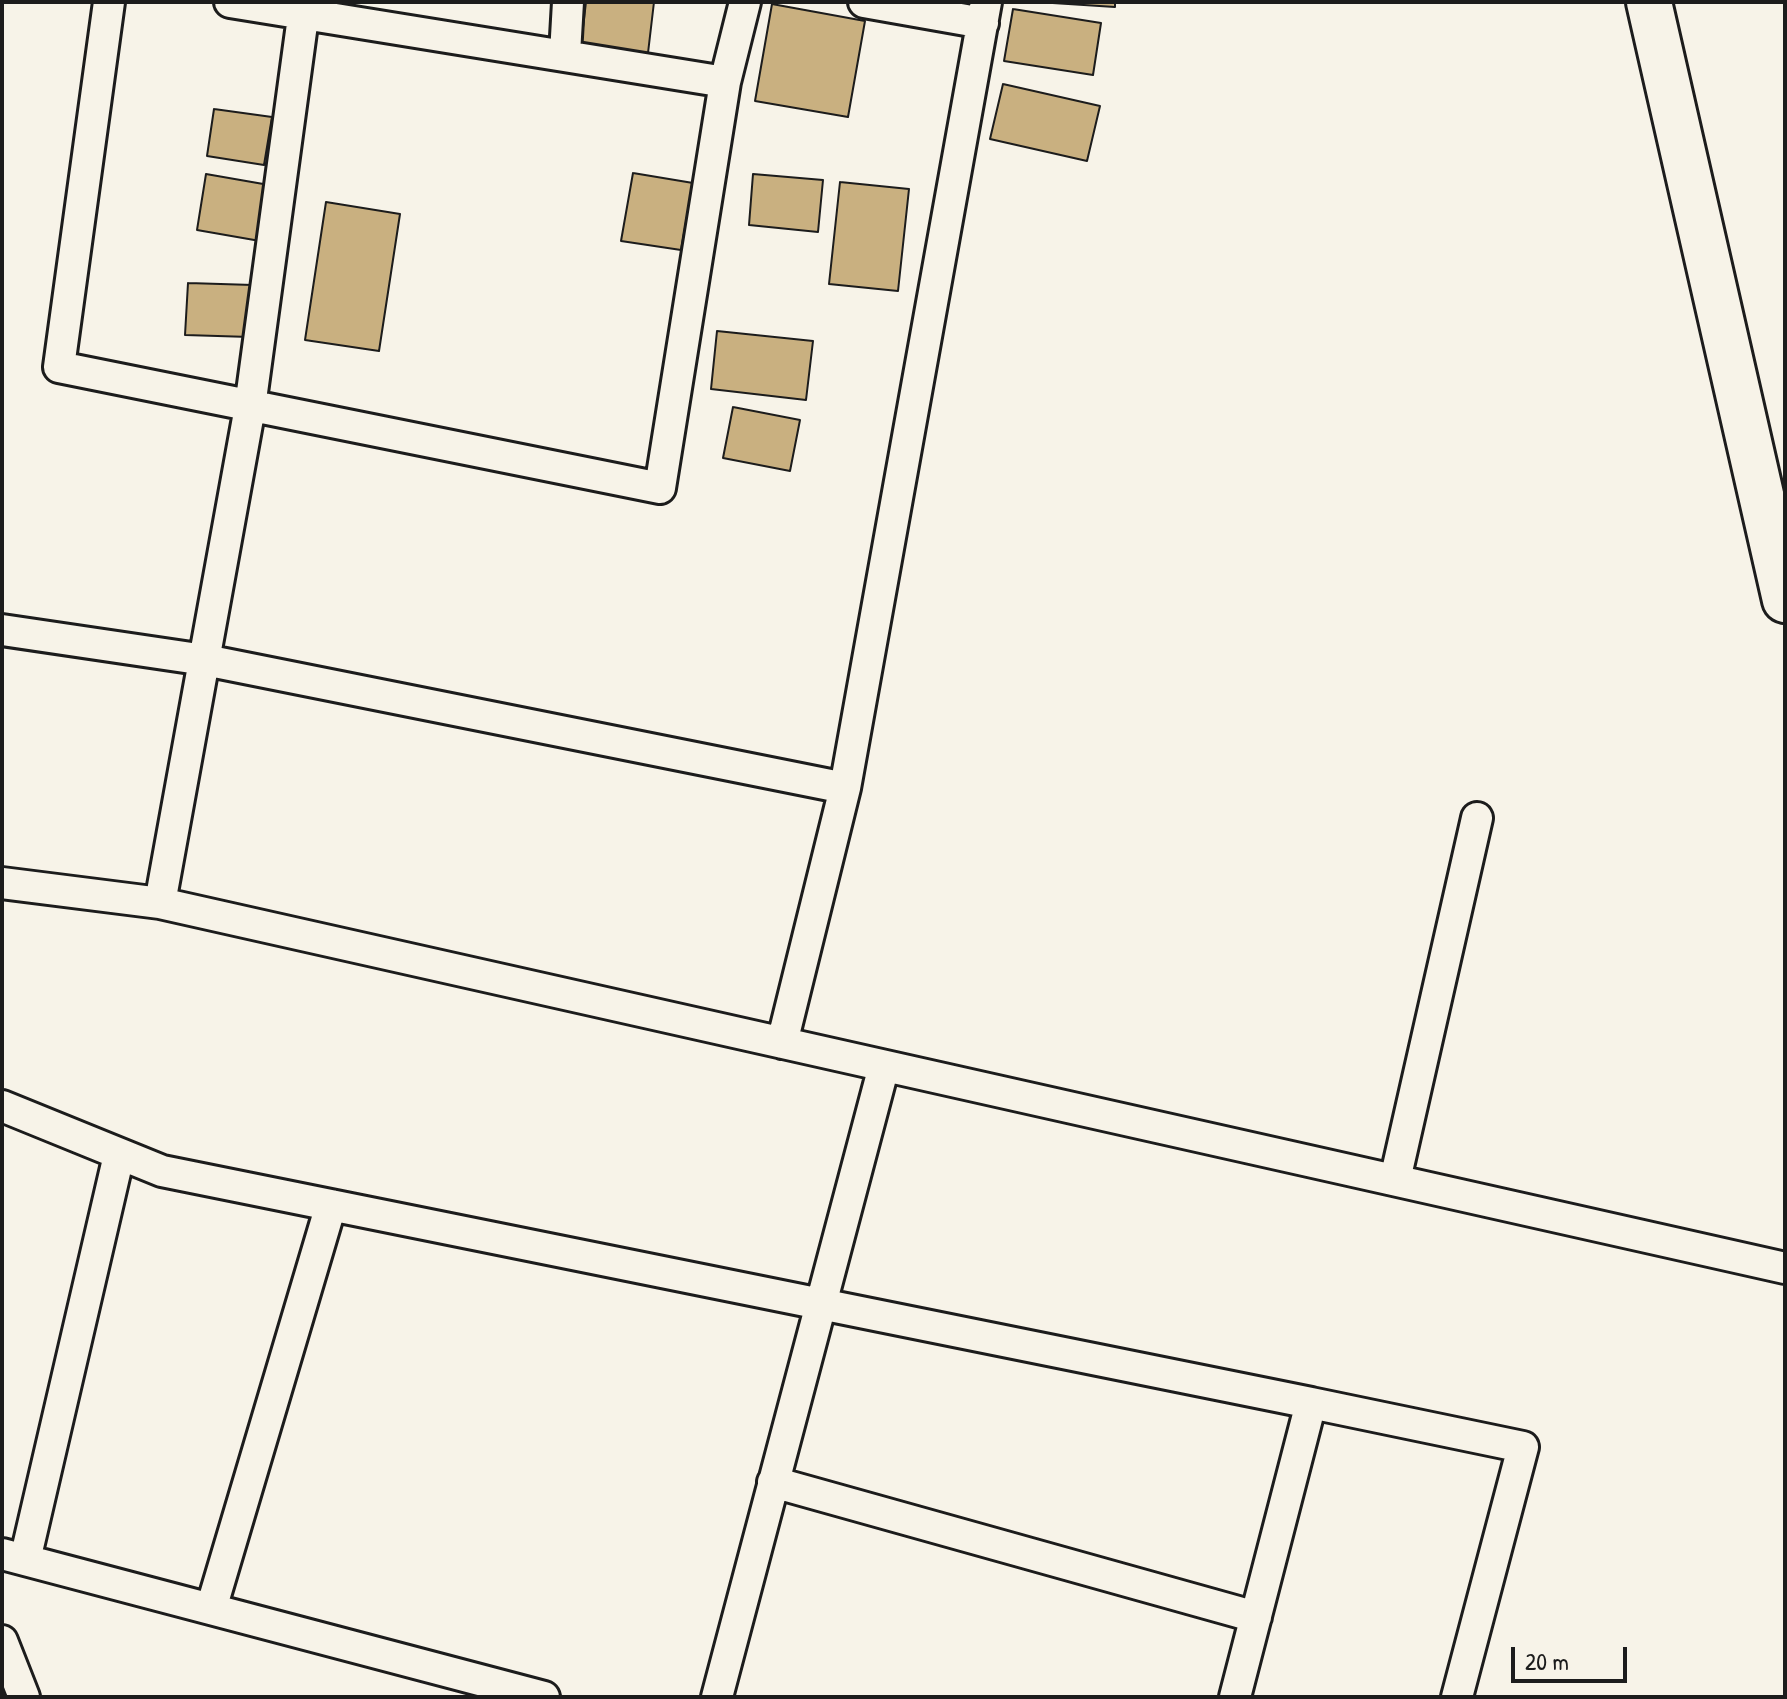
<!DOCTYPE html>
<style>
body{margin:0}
#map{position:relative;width:1787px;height:1699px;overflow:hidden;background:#f7f3e8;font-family:"Patrick Hand",sans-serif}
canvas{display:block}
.frame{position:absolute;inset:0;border:4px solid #1c1c1c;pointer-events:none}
.scale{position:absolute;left:1511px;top:1647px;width:116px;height:36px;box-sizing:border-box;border:4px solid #1c1c1c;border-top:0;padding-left:10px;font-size:24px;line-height:28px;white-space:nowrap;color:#1c1c1c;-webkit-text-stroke:6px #f7f3e8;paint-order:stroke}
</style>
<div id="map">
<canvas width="1787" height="1699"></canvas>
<div class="frame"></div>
<div class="scale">20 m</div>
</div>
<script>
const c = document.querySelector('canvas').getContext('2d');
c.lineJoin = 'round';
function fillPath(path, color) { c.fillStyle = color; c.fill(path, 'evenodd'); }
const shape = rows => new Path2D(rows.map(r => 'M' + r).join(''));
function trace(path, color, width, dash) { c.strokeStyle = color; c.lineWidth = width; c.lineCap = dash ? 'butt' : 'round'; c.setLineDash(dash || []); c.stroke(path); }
const building = shape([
 [586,2,654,2,648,53,581,45,586,2],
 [1037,2,1115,2,1115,7,1037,2],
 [772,4,865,21,848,117,755,101,772,4],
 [1013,9,1101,23,1093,75,1004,61,1013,9],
 [1003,84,1100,106,1087,161,990,139,1003,84],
 [214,109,272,117,264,165,207,156,214,109],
 [633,173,693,183,681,250,621,241,633,173],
 [206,174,269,185,260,241,197,230,206,174],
 [753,174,823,180,818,232,749,225,753,174],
 [840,182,909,189,898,291,829,284,840,182],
 [326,202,400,214,379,351,305,340,326,202],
 [188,283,253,285,250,337,185,335,188,283],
 [717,331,813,341,806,400,711,389,717,331],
 [733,407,800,420,790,471,723,458,733,407]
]);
const street = shape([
 [109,2,59,367,660,488,725,82,745,2],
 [230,2,725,82],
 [864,2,983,23],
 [565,54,568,2],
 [2,630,205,660,845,788],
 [2,883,160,903,1785,1268],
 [160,903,250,407,305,2],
 [782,1043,845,788,986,2],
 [2,1106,162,1171,1311,1403],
 [1395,1180,1477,818],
 [773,1482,1256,1617],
 [2,1554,544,1697],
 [25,1560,119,1155],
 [211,1609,331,1205],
 [2,1641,24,1697],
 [717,1697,884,1066],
 [1235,1697,1311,1403,1523,1447,1457,1697]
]);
const secondary = shape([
 [1649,2,1785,600]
]);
fillPath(building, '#c9b080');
trace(building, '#1c1c1c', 2);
trace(street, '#1c1c1c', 36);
trace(secondary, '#1c1c1c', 50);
trace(street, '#f7f3e8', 30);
trace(secondary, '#f7f3e8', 44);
</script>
